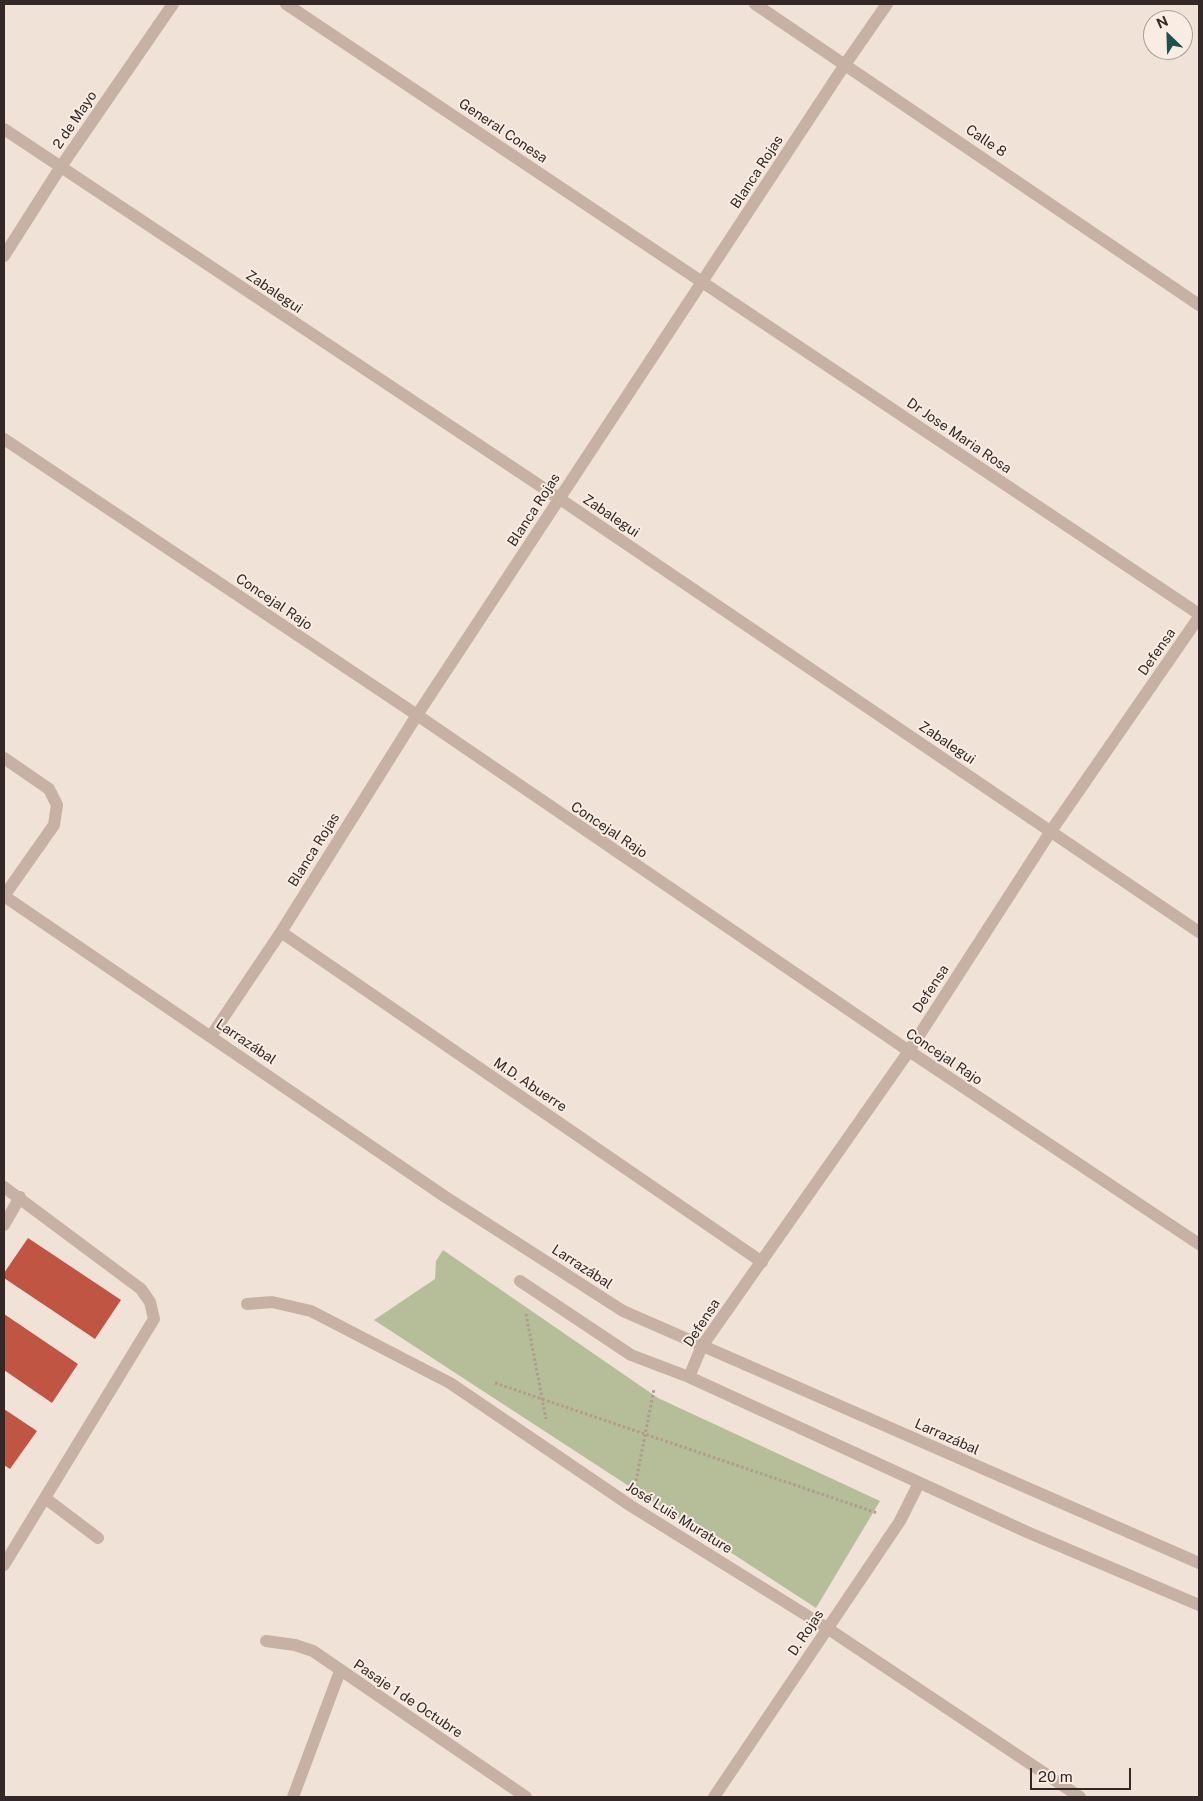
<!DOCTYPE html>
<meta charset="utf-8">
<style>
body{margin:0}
#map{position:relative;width:1203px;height:1801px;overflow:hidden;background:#f0e2d7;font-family:"Public Sans",sans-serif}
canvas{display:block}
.frame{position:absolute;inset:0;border:5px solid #332825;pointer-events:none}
.north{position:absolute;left:1143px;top:10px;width:50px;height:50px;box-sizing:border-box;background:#f8ece3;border:1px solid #a99e97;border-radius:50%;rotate:336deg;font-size:14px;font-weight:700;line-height:20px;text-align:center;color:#332825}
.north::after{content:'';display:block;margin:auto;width:18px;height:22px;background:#1d5250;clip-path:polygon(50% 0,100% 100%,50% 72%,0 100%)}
.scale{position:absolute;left:1030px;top:1768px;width:101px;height:22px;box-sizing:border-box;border:2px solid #332825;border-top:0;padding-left:6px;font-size:15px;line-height:18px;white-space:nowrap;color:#332825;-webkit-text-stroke:4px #f8ece3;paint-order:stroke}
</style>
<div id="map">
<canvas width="1203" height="1801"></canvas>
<div class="frame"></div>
<div class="north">N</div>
<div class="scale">20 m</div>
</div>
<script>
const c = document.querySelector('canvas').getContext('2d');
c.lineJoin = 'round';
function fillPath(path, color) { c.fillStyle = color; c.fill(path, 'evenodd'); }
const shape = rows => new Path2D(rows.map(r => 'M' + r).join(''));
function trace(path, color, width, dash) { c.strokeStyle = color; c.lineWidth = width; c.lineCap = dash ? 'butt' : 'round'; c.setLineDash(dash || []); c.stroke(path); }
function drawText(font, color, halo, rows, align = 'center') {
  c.font = font + ' "Public Sans",sans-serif'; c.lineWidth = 4; c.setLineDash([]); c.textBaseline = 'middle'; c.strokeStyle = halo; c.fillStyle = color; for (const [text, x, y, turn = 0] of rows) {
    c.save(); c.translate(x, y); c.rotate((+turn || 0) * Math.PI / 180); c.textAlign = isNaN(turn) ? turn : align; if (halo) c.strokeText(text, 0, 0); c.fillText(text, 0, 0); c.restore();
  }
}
const green = shape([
 [443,1250,658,1398,880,1501,816,1608,374,1320,435,1279,436,1261]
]);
const building = shape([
 [28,1238,121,1300,95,1339,4,1278,4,1273],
 [4,1314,78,1364,52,1403,4,1370],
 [4,1409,37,1431,10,1469,4,1465]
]);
const path = shape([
 [526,1314,546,1419],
 [495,1383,877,1513],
 [636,1481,654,1389]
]);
const minor = shape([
 [286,4,1199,614],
 [755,4,1199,305],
 [4,129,560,499,1199,932],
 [4,256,60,168,173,4],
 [4,439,417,715,909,1051,1199,1244],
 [4,758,49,789,57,805,54,825,4,896],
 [4,896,444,1196,623,1311,1199,1563],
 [281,932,762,1262],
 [211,1036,281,932,417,715,846,63,887,4],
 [4,1187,141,1289,150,1302,154,1319,4,1565],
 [4,1225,20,1197],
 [520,1281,631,1355,689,1377,1027,1532,1199,1605],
 [247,1304,272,1302,311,1311,450,1383,631,1506,827,1628,1080,1797],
 [689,1377,702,1346,909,1051,1051,831,1199,617],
 [45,1498,98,1538],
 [266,1641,295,1645,313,1651,526,1797],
 [293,1797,340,1671],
 [714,1797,900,1521,919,1483]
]);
const streetNames = [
 ["2 de Mayo",75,120,-56],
 ["General Conesa",503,131,34],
 ["Calle 8",986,141,34],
 ["Blanca Rojas",757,172,-57],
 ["Zabalegui",274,292,34],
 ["Dr Jose Maria Rosa",959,436,34],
 ["Blanca Rojas",534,510,-57],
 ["Zabalegui",611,516,34],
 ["Concejal Rajo",274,602,34],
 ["Defensa",1157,652,-55],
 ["Zabalegui",947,743,34],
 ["Concejal Rajo",609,830,34],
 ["Blanca Rojas",314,850,-58],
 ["Defensa",931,989,-57],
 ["Larrazábal",246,1042,34],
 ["Concejal Rajo",944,1057,34],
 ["M.D. Abuerre",530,1085,34],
 ["Larrazábal",582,1267,33],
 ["Defensa",702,1323,-57],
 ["Larrazábal",947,1437,24],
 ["José Luis Murature",679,1518,32],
 ["D. Rojas",806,1633,-56],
 ["Pasaje 1 de Octubre",408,1699,34]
];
fillPath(green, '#b5be98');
fillPath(building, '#c15544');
trace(path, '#b29a8f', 3, [2.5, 2.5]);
trace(minor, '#c7b0a4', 12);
drawText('14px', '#332825', '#f8ece3', streetNames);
</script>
